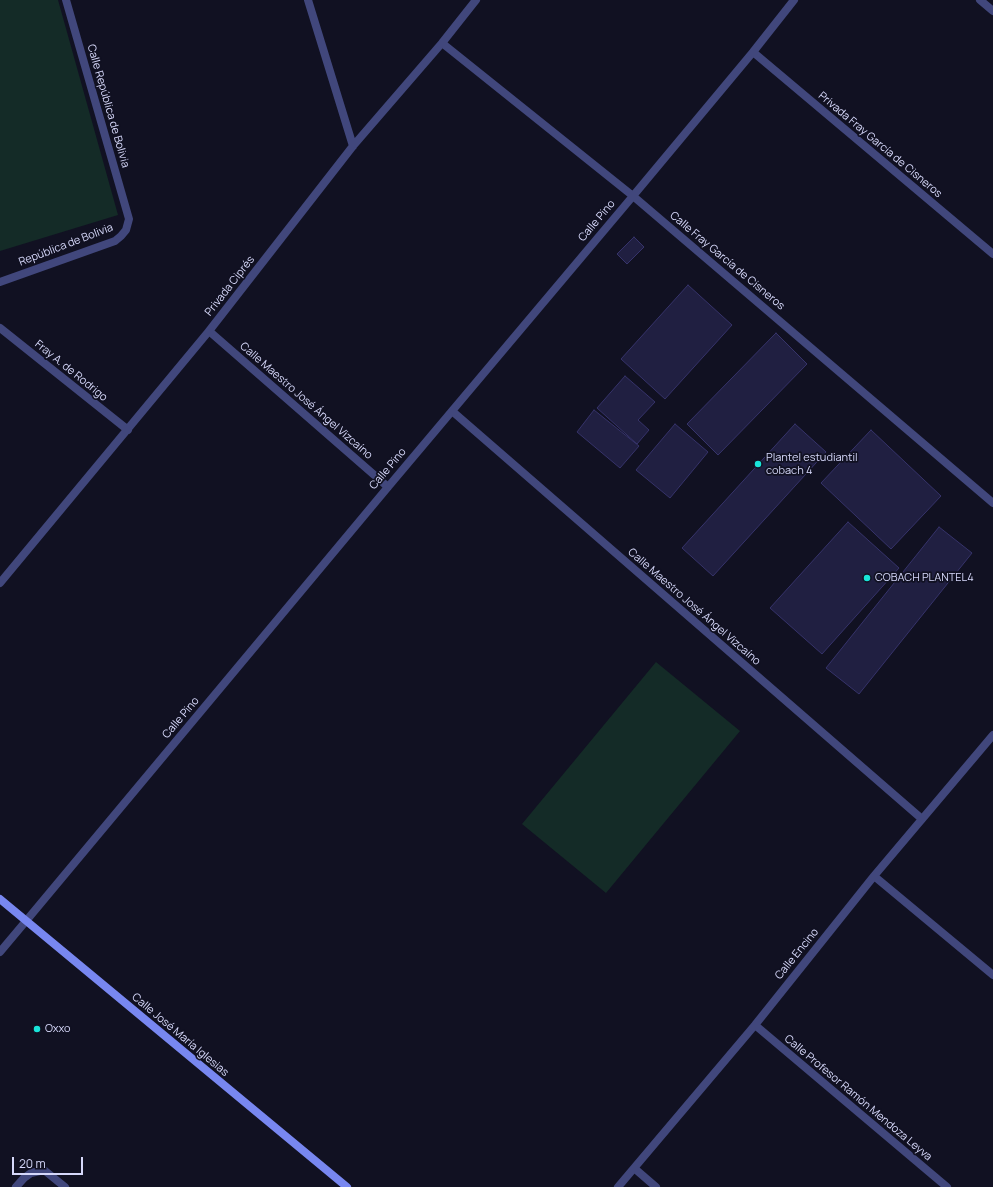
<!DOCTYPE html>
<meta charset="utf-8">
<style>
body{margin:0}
#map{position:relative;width:993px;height:1187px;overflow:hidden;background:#112;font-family:Manrope,sans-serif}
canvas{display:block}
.scale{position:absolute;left:12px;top:1157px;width:71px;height:18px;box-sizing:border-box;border:2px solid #d6d8fa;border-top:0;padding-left:5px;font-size:12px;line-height:14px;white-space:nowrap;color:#d6d8fa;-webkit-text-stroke:3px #112;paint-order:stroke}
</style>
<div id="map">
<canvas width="993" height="1187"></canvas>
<div class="scale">20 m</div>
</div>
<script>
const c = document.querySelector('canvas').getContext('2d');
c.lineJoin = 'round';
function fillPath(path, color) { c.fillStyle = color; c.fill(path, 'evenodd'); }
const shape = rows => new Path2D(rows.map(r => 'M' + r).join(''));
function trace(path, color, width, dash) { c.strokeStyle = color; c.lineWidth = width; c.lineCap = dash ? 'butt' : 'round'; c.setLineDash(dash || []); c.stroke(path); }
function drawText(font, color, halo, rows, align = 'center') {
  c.font = font + ' Manrope,sans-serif'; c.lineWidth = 3.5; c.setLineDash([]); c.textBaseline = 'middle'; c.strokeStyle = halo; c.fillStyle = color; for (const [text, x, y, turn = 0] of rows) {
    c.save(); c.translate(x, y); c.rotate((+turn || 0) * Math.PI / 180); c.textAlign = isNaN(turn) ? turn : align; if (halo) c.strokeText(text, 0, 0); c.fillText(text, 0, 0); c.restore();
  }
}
const green = shape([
 [0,0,58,0,118,215,0,251],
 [656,662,740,731,606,893,522,824]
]);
const building = shape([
 [634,237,644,247,627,264,617,254,634,237],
 [688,285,732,325,665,399,621,359,688,285],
 [776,333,807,364,718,455,687,424,776,333],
 [625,376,655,402,638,420,649,430,637,444,597,408,625,376],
 [594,410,639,446,620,468,577,432,594,410],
 [675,424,708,452,670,498,636,470,675,424],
 [795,424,826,452,713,576,682,548,795,424],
 [871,430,941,496,891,549,821,483,871,430],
 [848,522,899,568,822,654,770,608,848,522],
 [939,527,972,553,859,694,826,668,939,527]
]);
const minor = shape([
 [308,0,353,146],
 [980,0,993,11],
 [442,43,633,196,993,503],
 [753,52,993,254],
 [0,282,115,241,121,236,126,230,129,219,66,0],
 [0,328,128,430],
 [209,331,388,487],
 [452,411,922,819],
 [0,583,209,331,353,146,442,43,476,0],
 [874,876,993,975],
 [26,921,388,487,633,196,753,52,794,0],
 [755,1025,947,1187],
 [634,1168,656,1187],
 [16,1187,24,1178,31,1173,44,1170,65,1187],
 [618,1187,755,1025,874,876,993,735]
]);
const tertiary = shape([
 [0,952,26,921]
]);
const secondary = shape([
 [0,899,347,1187]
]);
const markers = [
 [758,464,4,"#19e4d9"],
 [867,578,4,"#19e4d9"],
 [37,1029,4,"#19e4d9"]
];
const streetNames = [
 ["Calle República de Bolivia",108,106,74],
 ["Privada Fray García de Cisneros",880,145,40],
 ["Calle Pino",597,221,-50],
 ["República de Bolivia",66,245,-21],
 ["Calle Fray García de Cisneros",727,261,40],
 ["Privada Ciprés",230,286,-52],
 ["Fray A. de Rodrigo",71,371,39],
 ["Calle Maestro José Ángel Vizcaíno",306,401,41],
 ["Calle Pino",388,469,-50],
 ["Calle Maestro José Ángel Vizcaíno",694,607,41],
 ["Calle Pino",181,718,-50],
 ["Calle Encino",797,954,-51],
 ["Calle José María Iglesias",180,1035,40],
 ["Calle Profesor Ramón Mendoza Leyva",858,1098,40]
];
const poiNames = [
 ["Plantel estudiantil",766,458],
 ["cobach 4",766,471],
 ["COBACH PLANTEL4",875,578],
 ["Oxxo",45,1029]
];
fillPath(green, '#142b27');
fillPath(building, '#201f41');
trace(building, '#36336a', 1);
trace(minor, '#41477c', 8);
trace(tertiary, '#41477c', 8);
trace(secondary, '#7887f0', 8);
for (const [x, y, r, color] of markers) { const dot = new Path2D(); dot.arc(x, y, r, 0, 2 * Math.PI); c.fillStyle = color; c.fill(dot); trace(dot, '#112', 1.5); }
drawText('11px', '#d6d8fa', '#112', streetNames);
drawText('11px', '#d6d8fa', '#112', poiNames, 'left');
</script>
